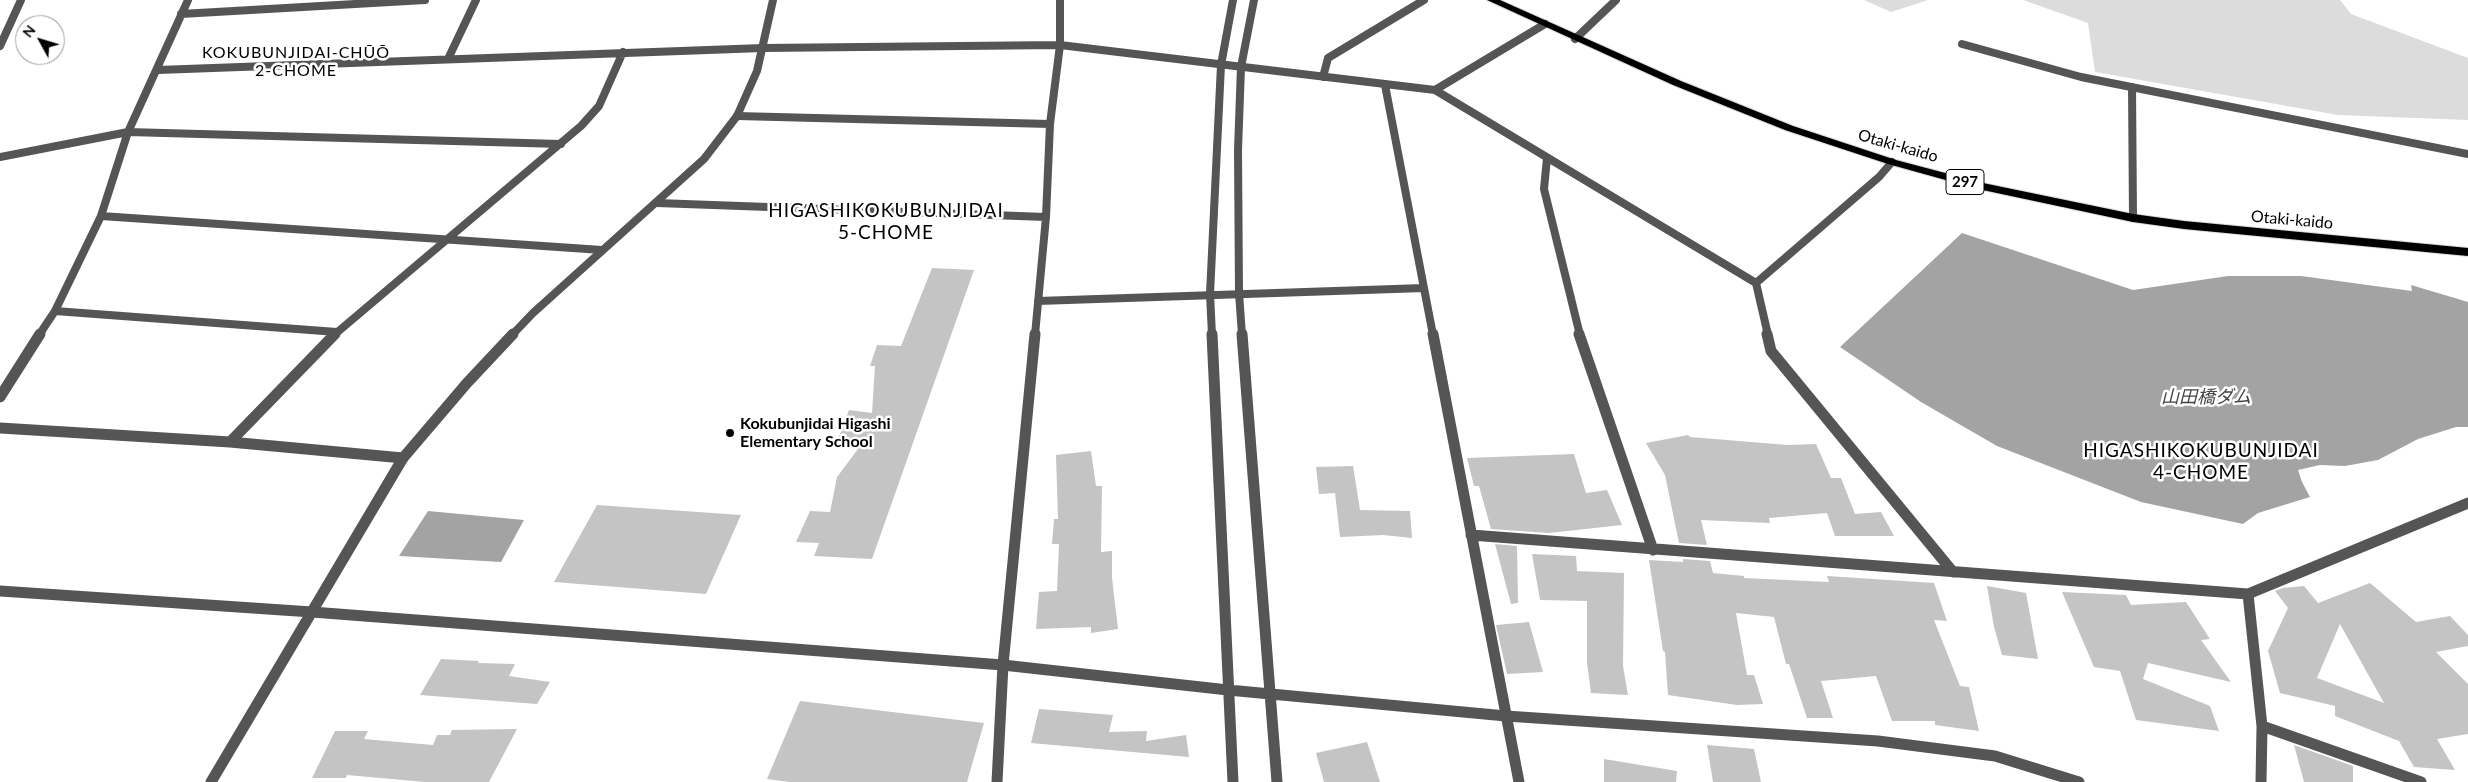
<!DOCTYPE html>
<meta charset="utf-8">
<style>
body{margin:0}
#map{position:relative;width:2468px;height:782px;overflow:hidden;background:#fff;font-family:Lato,sans-serif}
canvas{display:block}
.north{position:absolute;left:15px;top:15px;width:50px;height:50px;box-sizing:border-box;background:#fff;border:1px solid #999;border-radius:50%;rotate:309deg;font-size:14px;font-weight:700;line-height:20px;text-align:center;color:#000}
.north::after{content:'';display:block;margin:auto;width:18px;height:22px;background:#000;clip-path:polygon(50% 0,100% 100%,50% 72%,0 100%)}
</style>
<div id="map">
<canvas width="2468" height="782"></canvas>
<div class="north">N</div>
</div>
<script>
const c = document.querySelector('canvas').getContext('2d');
c.lineJoin = 'round';
function fillPath(path, color) { c.fillStyle = color; c.fill(path, 'evenodd'); }
const shape = rows => new Path2D(rows.map(r => 'M' + r).join(''));
function trace(path, color, width, dash) { c.strokeStyle = color; c.lineWidth = width; c.lineCap = dash ? 'butt' : 'round'; c.setLineDash(dash || []); c.stroke(path); }
function drawText(font, color, halo, rows, align = 'center') {
  c.font = font + ' Lato,"Noto Sans JP",sans-serif'; c.lineWidth = 5; c.setLineDash([]); c.textBaseline = 'middle'; c.strokeStyle = halo; c.fillStyle = color; for (const [text, x, y, turn = 0] of rows) {
    c.save(); c.translate(x, y); c.rotate((+turn || 0) * Math.PI / 180); c.textAlign = isNaN(turn) ? turn : align; if (halo) c.strokeText(text, 0, 0); c.fillText(text, 0, 0); c.restore();
  }
}
const green = shape([
 [1864,0,1928,0,1891,12],
 [2023,0,2340,0,2351,14,2468,58,2468,120,2338,115,2095,72,2088,23]
]);
const water = shape([
 [1962,233,2133,290,2228,276,2301,276,2412,291,2411,285,2468,302,2468,427,2456,427,2418,439,2378,460,2345,466,2320,465,2298,470,2302,482,2310,497,2258,513,2243,524,2141,502,1997,446,1921,402,1840,347],
 [428,511,524,520,501,562,399,556]
]);
const building = shape([
 [932,268,974,270,872,559,814,556,819,543,796,542,810,511,830,512,837,477,858,449,835,447,849,410,872,413,875,366,870,366,877,345,901,346],
 [1688,435,1690,437,1788,445,1816,444,1831,478,1841,478,1855,514,1881,512,1894,536,1835,536,1827,513,1769,518,1770,523,1701,520,1707,545,1679,543,1665,475,1646,443],
 [1091,451,1096,486,1102,486,1101,552,1112,551,1112,578,1118,629,1091,633,1091,627,1036,629,1039,592,1057,591,1059,544,1052,544,1054,519,1058,519,1056,455],
 [1574,454,1586,493,1607,490,1622,525,1549,533,1491,529,1479,486,1474,486,1467,458],
 [1353,466,1360,510,1410,511,1412,538,1383,535,1340,537,1335,493,1319,494,1316,467],
 [597,505,741,515,706,594,554,582],
 [1495,544,1517,546,1518,603,1511,604],
 [1532,554,1576,556,1577,571,1624,573,1623,666,1628,695,1591,693,1587,663,1587,601,1540,600],
 [1683,559,1710,561,1713,573,1744,576,1744,578,1829,582,1827,576,1934,583,1947,621,1934,620,1960,686,1969,687,1979,731,1935,725,1935,721,1892,721,1876,676,1821,681,1833,718,1807,718,1789,664,1786,664,1774,617,1736,613,1747,675,1754,675,1763,704,1737,705,1668,695,1665,652,1663,651,1649,560,1683,562],
 [2370,583,2416,622,2450,616,2468,635,2468,646,2436,652,2468,684,2468,734,2437,739,2455,770,2414,767,2399,741,2335,716,2335,706,2280,693,2268,651,2288,608,2275,591,2283,588,2304,586,2318,603],
 [2340,624,2384,703,2317,678],
 [1987,586,2026,593,2038,659,2002,655,1994,627],
 [2062,592,2126,595,2131,605,2186,602,2210,639,2201,640,2231,682,2148,663,2143,679,2210,706,2219,731,2136,720,2120,671,2094,667],
 [1529,622,1543,672,1507,674,1496,625],
 [441,659,479,661,478,663,515,664,509,676,550,682,537,704,420,695],
 [800,701,984,723,967,782,790,782,767,779],
 [1039,709,1113,715,1109,732,1147,731,1146,741,1186,735,1189,757,1031,743],
 [517,729,489,782,425,782,347,775,346,778,312,778,335,731,368,731,364,739,433,745,437,735,450,735,452,730],
 [1367,742,1380,782,1324,782,1316,753],
 [1707,745,1754,749,1761,782,1713,782],
 [2294,745,2353,766,2353,782,2304,782],
 [1604,759,1677,771,1676,782,1604,782]
]);
const minorFar1 = shape([
 [181,14,425,0],
 [1575,39,1616,0],
 [1962,44,2081,77,2468,154],
 [448,59,476,0],
 [158,70,763,48,1060,45,1435,90,1756,283,1768,335],
 [1323,77,1328,58,1424,0],
 [1385,85,1433,335],
 [2132,87,2133,218],
 [1435,90,1545,24],
 [737,116,1050,124],
 [0,157,128,132,561,144],
 [1547,158,1544,189,1580,335],
 [657,203,1046,217],
 [101,216,602,250],
 [1756,283,1879,177,1892,162],
 [1038,301,1424,288],
 [55,311,337,332],
 [39,335,55,311,101,216,128,132,188,0],
 [334,335,581,126,599,106,623,52],
 [1035,335,1046,217,1050,124,1060,45,1060,0]
]);
const minor = shape([
 [1433,334,1519,782],
 [1579,334,1653,550],
 [1767,334,1771,351,1953,572],
 [0,397,40,334],
 [0,428,230,442,403,458],
 [230,442,335,334],
 [1471,535,2248,594,2468,503],
 [2248,594,2262,726,2261,782],
 [2262,726,2421,782],
 [997,782,1003,665,1035,334]
]);
const tertiaryFar1 = shape([
 [0,46,21,0],
 [512,335,533,313,704,159,737,116,757,71,773,0],
 [1212,335,1210,294,1221,65,1233,0],
 [1242,335,1239,293,1238,150,1241,67,1254,0]
]);
const tertiary = shape([
 [1212,334,1233,782],
 [1242,334,1277,782],
 [0,591,312,612,1003,665,1228,690,1506,716,1878,741,1995,756,2079,782],
 [211,782,403,458,467,383,513,334]
]);
const trunk = shape([
 [1487,0,1500,0,1681,81,1793,126,1896,160,1983,183,2133,214,2184,221,2468,248,2468,256,2184,229,2133,222,1978,189,1888,164,1785,130,1673,85,1487,0]
]);
const markers = [
 [730,433,5,"#000"]
];
const shields = [
 [1965,182,38]
];
const shieldNames = [
 ["297",1965,182]
];
const farQuarternames = [
 ["KOKUBUNJIDAI-CHŪŌ",296,53],
 ["2-CHOME",296,71]
];
const streetNames = [
 ["Otaki-kaido",1898,146,16],
 ["Otaki-kaido",2292,220,5]
];
const poiNames = [
 ["Kokubunjidai Higashi",740,424],
 ["Elementary School",740,442]
];
const waterNames = [
 ["山田橋ダム",2206,397]
];
const quarterNames = [
 ["HIGASHIKOKUBUNJIDAI",886,211],
 ["5-CHOME",886,233],
 ["HIGASHIKOKUBUNJIDAI",2201,451],
 ["4-CHOME",2201,473]
];
fillPath(green, '#dcdcdc');
fillPath(water, '#a3a3a3');
fillPath(building, '#c4c4c4');
trace(trunk, '#dbdbdb', 2);
trace(minorFar1, '#555', 8);
trace(minor, '#555', 11);
trace(tertiaryFar1, '#555', 8);
trace(tertiary, '#555', 11);
fillPath(trunk, '#000');
for (const [x, y, r, color] of markers) { const dot = new Path2D(); dot.arc(x, y, r, 0, 2 * Math.PI); c.fillStyle = color; c.fill(dot); trace(dot, '#fff', 2); }
for (const [x, y, w] of shields) { const box = new Path2D(); box.roundRect(x - w / 2, y - 12.5, w, 25, 4); c.fillStyle = '#fff'; c.fill(box); trace(box, '#000', 1); }
drawText('bold 15px', '#000', null, shieldNames);
c.letterSpacing = '1px';
drawText('16px', '#000', '#fff', farQuarternames);
c.letterSpacing = '0px';
drawText('16px', '#000', '#fff', streetNames);
drawText('bold 16px', '#000', '#fff', poiNames, 'left');
drawText('italic 18px', '#444', '#fff', waterNames);
c.letterSpacing = '1px';
drawText('19px', '#000', '#fff', quarterNames);
c.letterSpacing = '0px';
</script>
